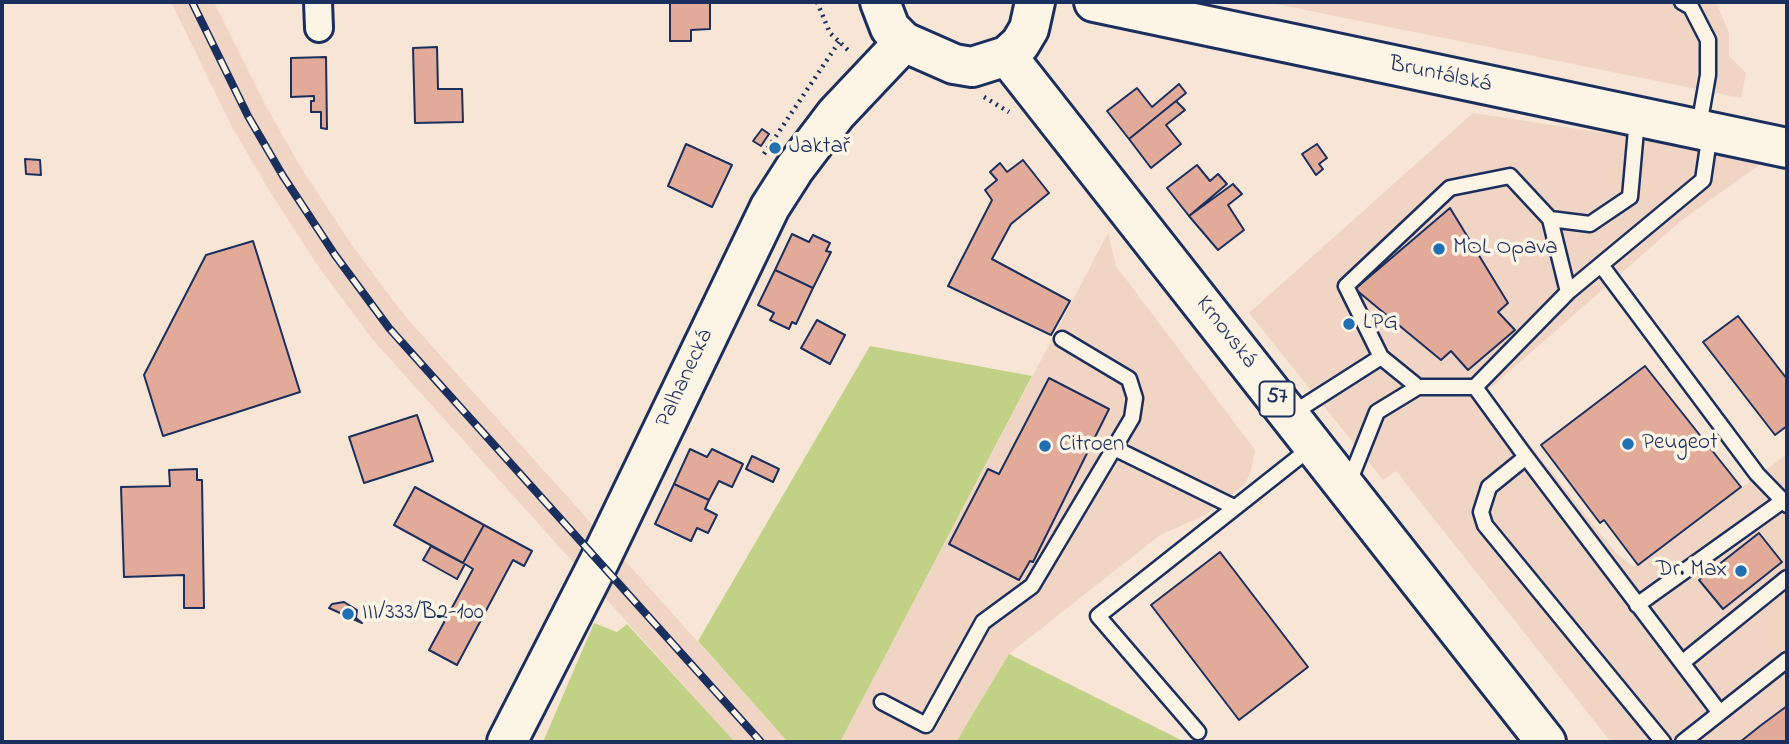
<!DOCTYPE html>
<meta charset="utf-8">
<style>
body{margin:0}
#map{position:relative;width:1789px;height:744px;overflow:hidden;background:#f7e6d6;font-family:"Indie Flower",sans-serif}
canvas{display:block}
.frame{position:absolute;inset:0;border:4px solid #1b2f5e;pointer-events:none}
</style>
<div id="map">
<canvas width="1789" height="744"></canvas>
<div class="frame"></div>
</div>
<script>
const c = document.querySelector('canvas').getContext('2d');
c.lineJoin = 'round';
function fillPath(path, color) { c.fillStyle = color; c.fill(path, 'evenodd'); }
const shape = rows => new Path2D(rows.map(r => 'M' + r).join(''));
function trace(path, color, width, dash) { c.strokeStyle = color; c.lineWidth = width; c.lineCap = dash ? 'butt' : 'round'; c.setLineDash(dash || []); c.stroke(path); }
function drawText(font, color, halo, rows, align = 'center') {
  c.font = font + ' "Indie Flower",sans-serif'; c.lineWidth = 7; c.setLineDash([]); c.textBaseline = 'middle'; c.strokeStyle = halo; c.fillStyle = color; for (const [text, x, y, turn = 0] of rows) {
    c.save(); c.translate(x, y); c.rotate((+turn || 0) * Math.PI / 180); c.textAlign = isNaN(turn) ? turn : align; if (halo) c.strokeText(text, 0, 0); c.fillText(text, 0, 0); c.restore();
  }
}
const built = shape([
 [171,2,214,2,266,106,300,166,351,244,404,315,788,742,735,742,373,340,318,266,267,187,231,125],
 [1266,2,1716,2,1729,33,1729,56,1746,73,1741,98],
 [1473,113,1769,158,1682,220,1487,391,1615,552,1634,567,1787,454,1787,742,1611,742,1396,471,1383,480,1249,313],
 [1108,233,1116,266,1255,450,1251,471,1245,484,1205,515,1160,535,1009,654,956,742,840,742]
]);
const green = shape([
 [870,346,1032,376,840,742,788,742,698,641],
 [594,623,617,632,627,624,735,742,543,742],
 [1009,654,1185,742,956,742]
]);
const building = shape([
 [670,2,710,2,710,29,691,30,691,41,670,41,670,2],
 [437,47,438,89,462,89,463,122,415,123,413,48,437,47],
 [326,57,327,129,321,128,321,112,311,112,311,101,314,101,314,96,291,97,291,58,326,57],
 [1179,84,1186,93,1129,139,1107,111,1137,88,1152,107,1179,84],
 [1176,101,1185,110,1166,125,1181,144,1151,168,1129,139,1176,101],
 [762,129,769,134,761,146,753,141,762,129],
 [686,144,732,165,712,207,668,186,686,144],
 [1317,144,1327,158,1319,164,1323,169,1316,175,1302,154,1317,144],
 [25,159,40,160,41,175,26,174,25,159],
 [1023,160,1049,193,1011,224,992,259,1070,301,1051,335,948,286,992,200,985,190,997,180,990,172,1000,163,1007,172,1023,160],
 [1197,165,1210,181,1218,174,1227,184,1189,216,1167,188,1197,165],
 [1233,184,1242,194,1228,205,1244,230,1218,250,1189,216,1233,184],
 [1450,208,1508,303,1498,312,1515,330,1468,370,1451,351,1441,360,1355,289,1450,208],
 [792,234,809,242,813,235,830,243,826,251,831,252,813,288,775,270,792,234],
 [253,241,300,392,163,436,144,375,206,255,253,241],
 [775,270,813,288,796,324,792,322,789,329,770,320,774,313,758,305,775,270],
 [1738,316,1787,379,1787,426,1775,435,1703,342,1738,316],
 [817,320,845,335,830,364,801,348,817,320],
 [1645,366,1741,487,1638,565,1604,520,1600,523,1541,445,1645,366],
 [1049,378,1109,409,1033,562,1030,561,1019,580,949,544,988,469,999,474,1049,378],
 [417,415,433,461,364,483,349,437,417,415],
 [690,449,707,457,712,449,743,464,732,487,719,481,709,500,674,484,690,449],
 [752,456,779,469,773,482,746,469,752,456],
 [197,469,197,480,202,480,204,608,184,608,184,575,124,577,121,487,170,486,169,470,197,469],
 [674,484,709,500,705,509,717,515,708,533,697,528,691,541,655,524,674,484],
 [415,487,484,525,463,563,394,525,415,487],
 [484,525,532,551,524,566,513,560,457,665,429,650,473,569,465,564,457,579,423,560,431,546,463,563,484,525],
 [1759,533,1782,562,1723,609,1699,580,1759,533],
 [1220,552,1308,667,1239,720,1151,605,1220,552],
 [344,602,357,610,356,618,362,623,329,608,332,604,344,602],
 [1787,706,1787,742,1740,742,1760,726,1787,706]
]);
const path = shape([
 [817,2,830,33,850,52],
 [984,97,1009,112],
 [764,154,839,42]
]);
const lane = shape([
 [1682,2,1691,7,1708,40,1708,75,1699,126],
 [1550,219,1568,292,1475,387,1418,387,1381,357,1346,286,1450,188,1510,176,1550,219,1590,224,1630,197,1637,119],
 [1601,265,1757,474,1787,505],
 [1568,292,1703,180,1710,133],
 [1475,387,1526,457],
 [1290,415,1381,357],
 [1116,449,1234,507],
 [1348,485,1377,412,1418,387],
 [1637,605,1784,500],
 [1683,662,1787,578],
 [882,702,926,725,983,622,1032,586,1132,418,1135,398,1129,379,1062,339],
 [1198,732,1098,616,1313,446],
 [1663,742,1485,525,1481,512,1489,487,1526,457,1720,713],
 [1683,742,1787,660]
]);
const street = shape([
 [318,2,319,28]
]);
const secondary = shape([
 [1094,2,1787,148],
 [507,742,598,564,770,207,795,168,836,114,904,42]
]);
const primary = shape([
 [880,2,890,28,904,42,954,64,972,67,1007,56,1020,44,1029,29,1035,2],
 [1007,56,1546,742]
]);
const rail = shape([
 [192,2,248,116,283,176,335,255,389,328,761,742]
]);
const markers = [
 [775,148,7,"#1f6fb2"],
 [1439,249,7,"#1f6fb2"],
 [1349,324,7,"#1f6fb2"],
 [1628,444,7,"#1f6fb2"],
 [1045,446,7,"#1f6fb2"],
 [1741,571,7,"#1f6fb2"],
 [348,614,7,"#1f6fb2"]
];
const shields = [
 [1277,399,35]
];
const shieldNames = [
 ["57",1277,399]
];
const streetNames = [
 ["Bruntálská",1440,76,12],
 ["Krnovská",1225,333,52],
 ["Palhanecká",686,379,-65]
];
const poiNames = [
 ["Jaktař",789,148],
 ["MOL Opava",1453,249],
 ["LPG",1363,324],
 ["Peugeot",1642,444],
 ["Citroen",1059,446],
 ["Dr. Max",1727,571,"right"],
 ["III/333/B2-100",362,614]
];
fillPath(built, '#f0d4c4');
fillPath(green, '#c1d287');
fillPath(building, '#e1aa99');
trace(building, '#1b2f5e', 2);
trace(lane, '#1b2f5e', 19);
trace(street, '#1b2f5e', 32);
trace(secondary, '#1b2f5e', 44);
trace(primary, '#1b2f5e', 44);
trace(path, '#1b2f5e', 4.5, [2, 5]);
trace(lane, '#fcf5e5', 14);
trace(street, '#fcf5e5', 26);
trace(secondary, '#fcf5e5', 38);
trace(primary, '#fcf5e5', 38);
trace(rail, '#1b2f5e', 8);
trace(rail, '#fcf5e5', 5, [16]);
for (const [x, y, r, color] of markers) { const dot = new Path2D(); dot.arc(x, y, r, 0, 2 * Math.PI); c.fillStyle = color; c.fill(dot); trace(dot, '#fcf5e5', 2.5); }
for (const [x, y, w] of shields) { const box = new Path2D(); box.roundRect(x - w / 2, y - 17.5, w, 35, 5); c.fillStyle = '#fcf5e5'; c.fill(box); trace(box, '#1b2f5e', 2); }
drawText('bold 21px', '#1b2f5e', null, shieldNames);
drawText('23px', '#1b2f5e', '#fcf5e5', streetNames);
drawText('23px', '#1b2f5e', '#fcf5e5', poiNames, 'left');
</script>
